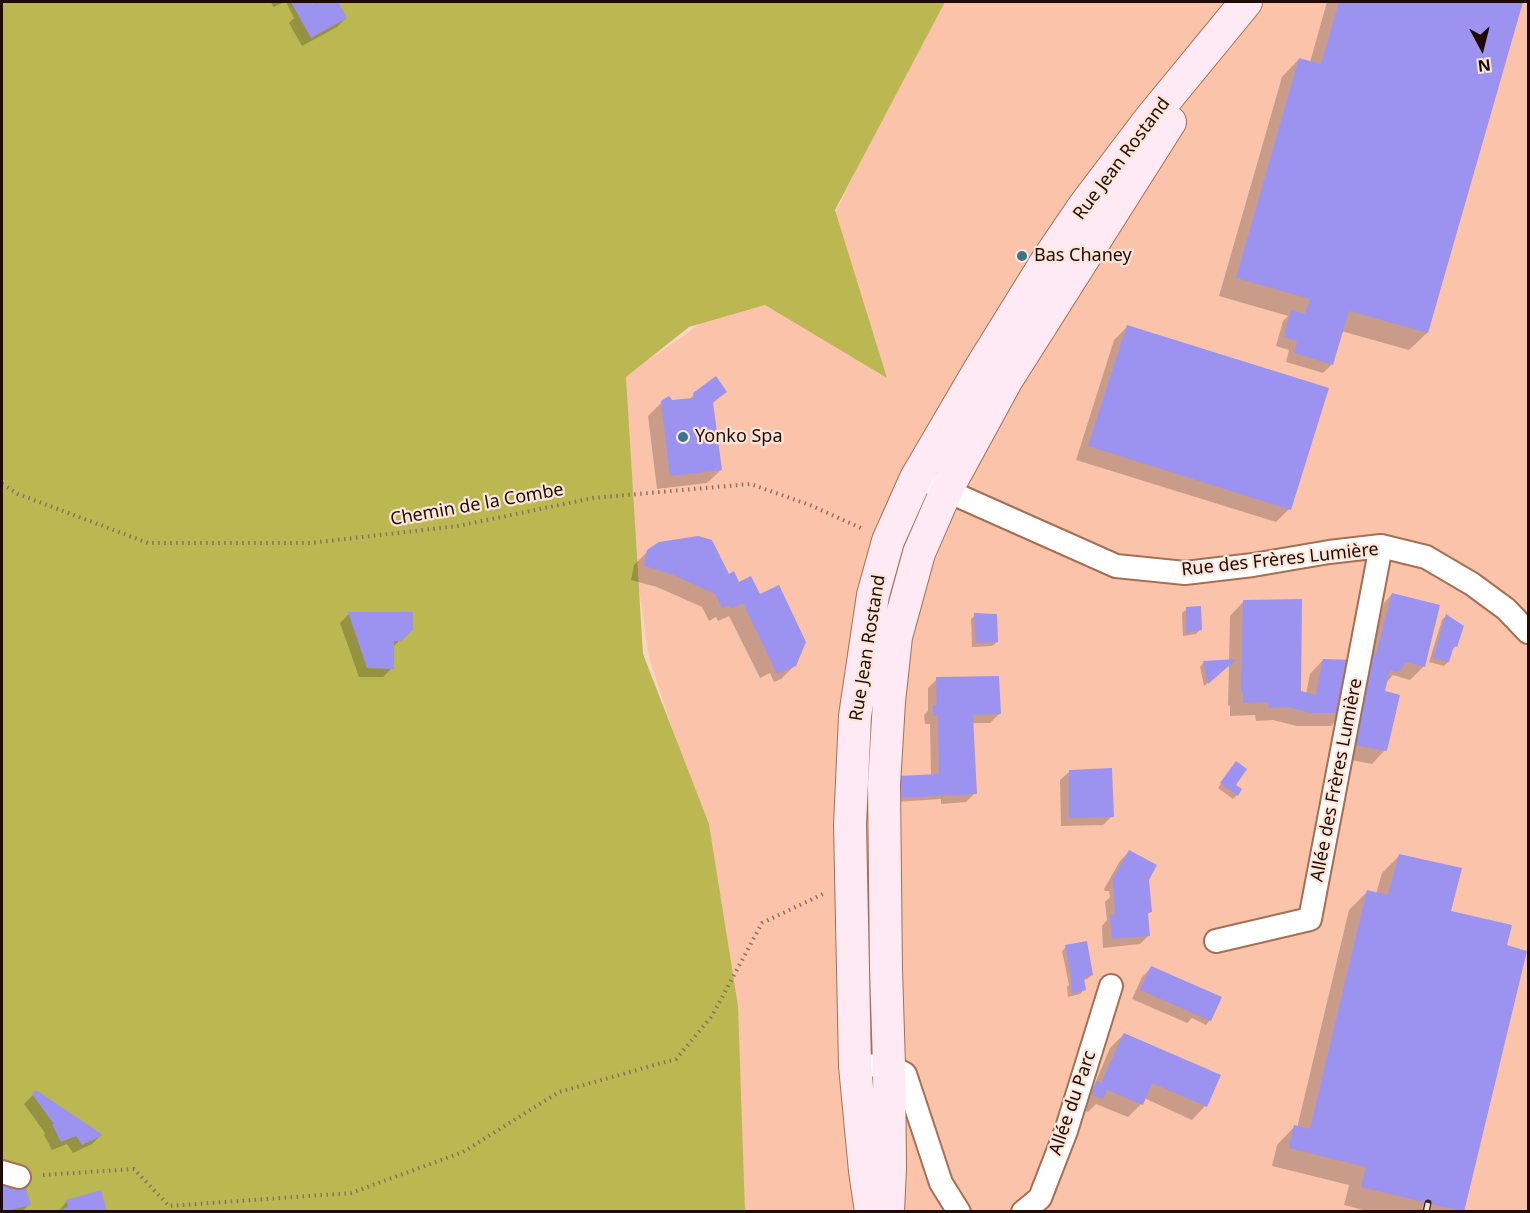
<!DOCTYPE html>
<meta charset="utf-8">
<style>
body{margin:0}
#map{position:relative;width:1530px;height:1213px;overflow:hidden;background:#f9d5c3;font-family:"Noto Sans",sans-serif}
canvas{display:block}
.frame{position:absolute;inset:0;border:3px solid #1f0b03;pointer-events:none}
.north{position:absolute;left:1452px;top:18px;width:60px;height:60px;-webkit-text-stroke:4px #fee5d9;paint-order:stroke;rotate:173deg;font-size:16px;font-weight:700;line-height:24px;text-align:center;color:#1f0b03}
.north::after{content:'';display:block;margin:auto;width:21px;height:27px;background:#1f0b03;clip-path:polygon(50% 0,100% 100%,50% 72%,0 100%)}
</style>
<div id="map">
<canvas width="1530" height="1213"></canvas>
<div class="frame"></div>
<div class="north">N</div>
</div>
<script>
const c = document.querySelector('canvas').getContext('2d');
c.lineJoin = 'round';
function fillPath(path, color) { c.fillStyle = color; c.fill(path, 'evenodd'); }
const shape = rows => new Path2D(rows.map(r => 'M' + r).join(''));
function trace(path, color, width, dash) { c.strokeStyle = color; c.lineWidth = width; c.lineCap = dash ? 'butt' : 'round'; c.setLineDash(dash || []); c.stroke(path); }
function drawText(font, color, halo, rows, align = 'center') {
  c.font = font + ' "Noto Sans",sans-serif'; c.lineWidth = 4.5; c.setLineDash([]); c.textBaseline = 'middle'; c.strokeStyle = halo; c.fillStyle = color; for (const [text, x, y, turn = 0] of rows) {
    c.save(); c.translate(x, y); c.rotate((+turn || 0) * Math.PI / 180); c.textAlign = isNaN(turn) ? turn : align; if (halo) c.strokeText(text, 0, 0); c.fillText(text, 0, 0); c.restore();
  }
}
const built = shape([
 [942,2,1528,2,1528,1211,740,1211,706,831,649,658,631,534,622,378,685,335,835,214,914,47]
]);
const green = shape([
 [2,2,945,2,835,210,887,378,765,305,689,327,626,377,643,654,709,824,738,1006,745,1211,2,1212]
]);
const shadow = shape([
 [271,2,285,2,273,7],
 [286,2,309,2,310,4,305,10,321,2,336,2,346,18,337,27,302,46,289,23,294,18],
 [1327,2,1521,2,1427,333,1409,350,1341,331,1332,364,1323,373,1286,362,1289,350,1276,346,1283,321,1288,316,1219,296,1282,77,1299,59,1310,62],
 [1127,327,1289,509,1276,522,1076,460,1114,340],
 [725,392,712,404,721,470,707,483,657,489,648,416,662,402,689,400,694,394],
 [648,551,729,576,738,582,795,665,781,679,774,682,770,673,760,678,729,616,718,621,716,617,709,621,702,607,657,587,631,580,634,565],
 [1392,594,1424,666,1410,680,1393,675,1386,683,1384,693,1385,750,1372,764,1336,757,1345,711,1331,726,1297,726,1273,720,1256,721,1255,715,1230,716,1230,706,1228,705,1229,665,1204,686,1200,667,1203,663,1229,661,1230,616,1243,602,1299,692,1306,694,1310,674,1323,660,1354,661,1377,630,1384,603],
 [1187,609,1200,630,1196,634,1183,636,1182,613],
 [349,614,411,629,393,647,392,668,383,677,359,677,340,623],
 [975,615,997,642,992,646,972,647,971,619],
 [1446,616,1456,646,1452,650,1448,662,1444,666,1429,662,1442,620],
 [937,679,999,714,990,723,972,723,975,793,966,802,941,804,941,799,895,802,894,781,931,776,930,724,925,724,924,715,928,711,928,688],
 [1232,767,1234,785,1237,795,1233,799,1218,788],
 [1069,772,1112,816,1103,825,1061,826,1060,780],
 [1129,852,1147,880,1150,912,1147,915,1149,935,1140,944,1103,948,1102,926,1107,920,1105,902,1110,897,1109,891,1105,891,1104,889,1120,861],
 [1400,855,1449,912,1463,1212,1371,1212,1344,1205,1349,1185,1272,1166,1277,1145,1294,1127,1297,1128,1349,910,1367,892,1376,894,1382,873],
 [1066,947,1092,975,1087,979,1083,980,1084,990,1080,994,1068,997,1067,987,1069,985,1062,951],
 [1151,968,1210,1020,1206,1025,1192,1018,1187,1023,1132,999,1142,977],
 [1124,1034,1205,1106,1192,1120,1144,1098,1141,1104,1128,1117,1096,1104,1088,1112,1079,1108,1083,1096,1094,1086,1110,1048],
 [36,1092,101,1135,92,1144,73,1153,67,1144,52,1150,44,1135,45,1133,24,1104],
 [13,1184,29,1204,22,1212,2,1212,2,1188],
 [100,1192,106,1212,58,1212,66,1202]
]);
const building = shape([
 [291,2,310,2,312,4,317,2,338,2,347,18,311,38],
 [1339,2,1523,2,1428,333,1349,311,1333,365,1294,353,1297,341,1284,337,1291,310,1305,314,1310,299,1236,278,1299,58,1321,64],
 [1127,325,1329,388,1291,510,1088,446],
 [716,376,727,392,713,402,722,470,670,476,661,401,669,396,672,400,694,398,693,393],
 [698,536,712,540,729,574,734,571,739,582,751,576,760,594,779,585,806,642,796,666,777,674,743,603,732,608,730,605,722,608,715,594,671,574,644,566,647,550,659,542],
 [1392,593,1440,605,1425,667,1405,662,1403,667,1398,672,1390,670,1385,691,1400,695,1387,751,1349,744,1366,652,1376,654],
 [1302,599,1301,691,1316,695,1323,659,1356,660,1346,713,1311,713,1287,707,1269,708,1268,702,1243,703,1243,692,1241,692,1243,600],
 [1201,606,1202,630,1186,633,1186,607],
 [348,612,413,612,413,630,401,641,394,641,394,669,367,668],
 [974,613,997,614,998,642,976,643],
 [1446,614,1464,626,1457,647,1454,646,1449,662,1433,658],
 [1237,659,1208,684,1203,661],
 [999,676,1001,714,973,715,977,794,899,798,898,776,939,774,938,717,938,715,933,716,933,705,937,705,936,677],
 [1236,761,1247,769,1236,785,1242,789,1238,796,1220,783],
 [1112,768,1114,817,1069,818,1069,770],
 [1129,850,1157,865,1149,880,1152,912,1148,913,1150,936,1112,939,1110,915,1115,915,1113,879],
 [1399,854,1462,868,1451,911,1512,925,1507,945,1527,951,1464,1212,1361,1187,1366,1167,1289,1148,1294,1125,1310,1129,1367,890,1388,895],
 [1087,941,1093,975,1084,978,1086,990,1072,994,1071,981,1072,981,1065,945],
 [1151,966,1222,997,1211,1021,1140,990],
 [1124,1033,1221,1075,1207,1107,1152,1083,1143,1105,1107,1090,1103,1099,1092,1095,1096,1081,1101,1083],
 [36,1090,103,1135,82,1145,76,1136,61,1142,52,1124,54,1124,32,1094],
 [14,1182,24,1182,31,1205,2,1212,2,1186],
 [101,1190,107,1212,56,1212,68,1207,66,1200]
]);
const path = shape([
 [2,484,18,494,148,543,310,543,458,526,593,498,750,484,810,505,863,529],
 [43,1175,134,1169,169,1206,351,1193,463,1152,559,1092,676,1059,712,1016,762,923,823,894]
]);
const minor = shape([
 [934,485,1116,566,1185,573,1253,565,1329,552,1381,546,1426,557,1472,584,1506,609,1528,632],
 [1216,941,1310,919,1381,546],
 [855,1066,889,1065,905,1074,941,1183,959,1212],
 [2,1172,19,1177],
 [1023,1212,1040,1198,1066,1131,1111,986]
]);
const secondary = shape([
 [871,1212,865,1171,855,1066,850,825,855,716,873,595,888,541,916,478,978,372,1048,259,1084,206,1150,119,1246,2],
 [888,1212,890,1168,889,1065,886,969,884,784,889,702,896,637,919,553,946,491,1006,381,1170,122]
]);
const rail = shape([
 [1426,1212,1428,1203]
]);
const markers = [
 [1022,256,6,"#3a758d"],
 [683,437,6,"#3a758d"]
];
const streetNames = [
 ["Rue Jean Rostand",1122,159,-53],
 ["Chemin de la Combe",477,505,-10],
 ["Rue des Frères Lumière",1280,560,-6],
 ["Rue Jean Rostand",868,648,-81],
 ["Allée des Frères Lumière",1337,780,-79],
 ["Allée du Parc",1073,1103,-71]
];
const poiNames = [
 ["Bas Chaney",1034,256],
 ["Yonko Spa",695,437]
];
fillPath(built, '#fbc4aa');
fillPath(green, '#bbb852');
fillPath(shadow, '#0003');
fillPath(building, '#9c93f1');
trace(minor, '#a56f54', 26);
trace(secondary, '#a56f54', 34);
trace(path, '#8c7063', 4, [1.5, 4.5]);
trace(minor, '#fff', 22);
trace(secondary, '#fdeaf4', 32);
trace(rail, '#382219', 7);
trace(rail, '#fee5d9', 4.5, [14]);
for (const [x, y, r, color] of markers) { const dot = new Path2D(); dot.arc(x, y, r, 0, 2 * Math.PI); c.fillStyle = color; c.fill(dot); trace(dot, '#fee5d9', 2); }
drawText('18px', '#1f0b03', '#fee5d9', streetNames);
drawText('18px', '#1f0b03', '#fee5d9', poiNames, 'left');
</script>
